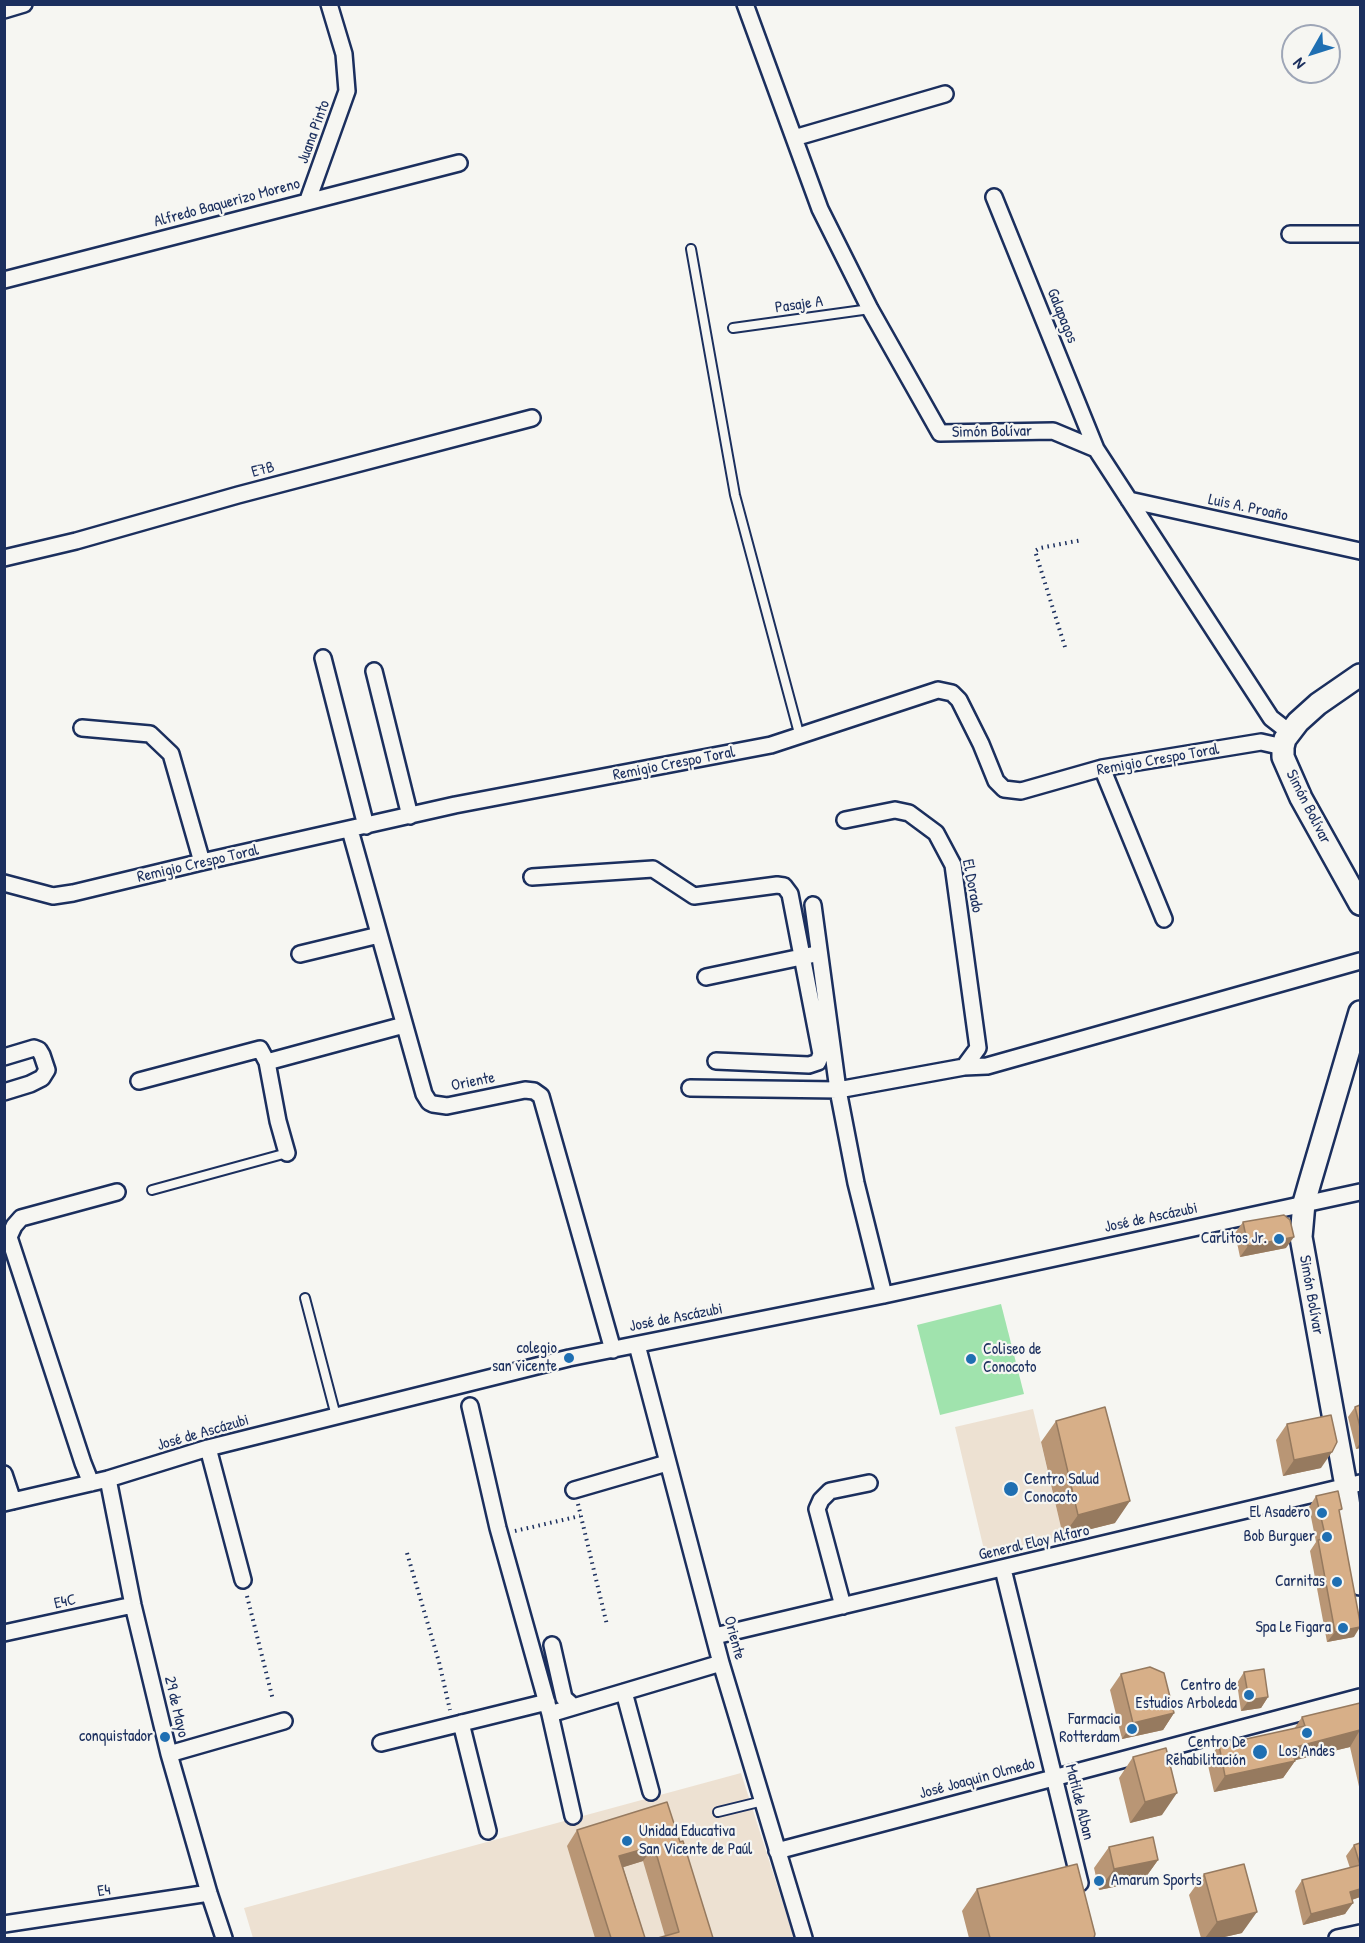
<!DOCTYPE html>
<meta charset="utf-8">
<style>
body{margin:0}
#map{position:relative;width:1365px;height:1943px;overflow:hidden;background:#f6f6f2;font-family:"Patrick Hand",sans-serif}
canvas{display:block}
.frame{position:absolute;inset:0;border:6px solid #1b2f5e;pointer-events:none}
.north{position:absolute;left:1281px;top:24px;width:60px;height:60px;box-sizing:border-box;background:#f6f6f2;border:2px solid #9ea6b7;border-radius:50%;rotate:231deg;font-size:16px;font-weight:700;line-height:24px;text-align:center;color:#1b2f5e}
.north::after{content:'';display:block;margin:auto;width:21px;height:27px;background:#1f6fb2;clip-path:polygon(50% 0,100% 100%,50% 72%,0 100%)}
</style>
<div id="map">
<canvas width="1365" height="1943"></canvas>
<div class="frame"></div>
<div class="north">N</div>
</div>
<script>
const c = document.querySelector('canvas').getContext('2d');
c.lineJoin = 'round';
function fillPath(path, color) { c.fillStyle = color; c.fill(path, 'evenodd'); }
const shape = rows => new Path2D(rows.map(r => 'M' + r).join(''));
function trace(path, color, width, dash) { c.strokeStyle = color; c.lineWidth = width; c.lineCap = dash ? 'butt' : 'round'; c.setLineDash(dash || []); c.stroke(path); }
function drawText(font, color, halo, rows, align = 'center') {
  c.font = font + ' "Patrick Hand",sans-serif'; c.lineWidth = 4.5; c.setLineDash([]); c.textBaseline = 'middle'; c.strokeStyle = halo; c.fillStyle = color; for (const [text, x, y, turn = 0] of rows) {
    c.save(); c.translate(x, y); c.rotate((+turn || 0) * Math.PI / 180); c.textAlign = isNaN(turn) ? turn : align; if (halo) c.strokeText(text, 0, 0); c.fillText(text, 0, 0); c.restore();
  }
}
const built = shape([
 [1033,1409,1063,1536,985,1554,955,1427],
 [741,1773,794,1938,253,1938,244,1908]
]);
const green = shape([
 [1001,1304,1024,1394,940,1415,917,1325]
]);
const path = shape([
 [1065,647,1035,551,1040,548,1082,540],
 [578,1504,607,1625],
 [515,1531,580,1516],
 [407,1553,439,1662,450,1710],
 [247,1596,273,1700]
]);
const lane = shape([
 [691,249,735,495,800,737],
 [733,328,870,309],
 [152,1190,287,1153],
 [305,1298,336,1416],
 [718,1812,763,1801]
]);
const street = shape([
 [745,4,820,209,870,309,940,433,1053,431,1096,449,1271,718,1289,732],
 [4,10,24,4],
 [794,138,945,94],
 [994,197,1096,449],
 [308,200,347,91,344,54,329,4],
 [1290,234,1360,234],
 [4,280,459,163],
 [1129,500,1360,551],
 [4,558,76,541,238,495,532,418],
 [323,658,366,826],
 [374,671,410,816],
 [82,728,150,734,171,754,202,862],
 [1102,768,1164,919],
 [350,830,424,1094,429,1102,433,1104,447,1106,525,1090,534,1091,541,1096,613,1350],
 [532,877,653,869,694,896,777,885,784,886,790,894,821,1054,818,1062,809,1065,716,1061],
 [4,883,53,896,73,893,202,862,455,805,771,745,938,690,952,693,959,700,981,744,996,781,1004,789,1021,791,1102,768,1261,742,1283,747],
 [813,905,838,1090,856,1183,884,1295],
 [300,954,379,935],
 [706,977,811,955],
 [4,1057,34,1048,39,1050,42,1055,47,1070,42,1078,30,1084,4,1092],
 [267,1062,404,1025],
 [964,1067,987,1066,1360,961],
 [139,1081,260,1049,267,1062,278,1121,287,1153],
 [690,1088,838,1090,964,1067,978,1048,953,865,936,833,909,813,895,810,845,820],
 [637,1345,721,1663,804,1938],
 [470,1406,498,1528,550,1714,573,1816],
 [208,1448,243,1580],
 [4,1474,13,1501],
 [108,1479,133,1605,169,1754,209,1893,224,1938],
 [91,1483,83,1463,9,1237,14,1226,21,1218,117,1192],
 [574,1490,667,1463],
 [4,1503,108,1479,208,1448,569,1358,884,1295,1360,1192],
 [1003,1569,1080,1883],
 [843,1606,817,1509,821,1500,830,1491,869,1483],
 [4,1633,133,1605],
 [715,1636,1360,1483],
 [552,1645,564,1698,573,1706],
 [624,1692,651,1792],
 [550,1714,721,1663],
 [461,1723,488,1831],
 [381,1743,547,1702],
 [169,1754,284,1721],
 [777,1851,1360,1697],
 [4,1924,209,1893],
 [1337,1938,1360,1933]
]);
const secondary = shape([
 [1360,675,1318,704,1298,722,1285,739,1283,747,1283,757,1301,798,1360,904],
 [1360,1012,1310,1182,1304,1203,1301,1237,1346,1486,1360,1584]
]);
const wall = shape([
 [1243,1222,1286,1248,1240,1257,1235,1233],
 [1360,1405,1360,1448,1356,1449,1348,1417,1355,1407],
 [1056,1421,1115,1523,1063,1536,1041,1442],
 [1287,1424,1321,1468,1283,1476,1276,1440],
 [1316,1496,1339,1513,1354,1637,1327,1642,1310,1551,1316,1542,1309,1507],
 [1244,1672,1268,1697,1261,1708,1241,1711,1237,1683],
 [1121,1674,1174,1713,1163,1730,1122,1739,1110,1690],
 [1360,1703,1360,1791,1350,1747,1294,1760,1295,1761,1283,1778,1214,1792,1207,1761,1219,1745,1294,1729,1302,1717],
 [1133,1757,1162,1815,1130,1823,1119,1778],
 [577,1830,680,1842,713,1938,665,1936,643,1861,623,1867,645,1938,595,1938,567,1846],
 [1360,1843,1360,1897,1352,1900,1345,1914,1303,1925,1295,1891,1302,1880,1350,1868,1346,1856,1354,1845],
 [1109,1847,1158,1860,1143,1881,1099,1890,1094,1868],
 [1204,1874,1242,1933,1220,1938,1201,1938,1189,1895],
 [977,1889,1094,1938,969,1938,962,1911]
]);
const shadedWall = shape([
 [1294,1237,1286,1248,1240,1257,1248,1246],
 [1360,1443,1360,1448,1356,1449],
 [1332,1452,1321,1468,1283,1476,1294,1460],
 [1130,1501,1115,1523,1063,1536,1078,1515],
 [1360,1627,1354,1637,1327,1642,1335,1632],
 [1268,1697,1261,1708,1241,1711,1249,1700],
 [1174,1713,1163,1730,1122,1739,1133,1723],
 [1360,1730,1350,1747,1280,1764,1292,1748],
 [1295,1761,1283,1778,1214,1792,1225,1776],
 [1177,1793,1162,1815,1130,1823,1145,1802],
 [654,1846,643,1861,608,1872,619,1856],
 [1158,1860,1143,1881,1099,1890,1114,1869],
 [1360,1889,1360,1897,1342,1903,1350,1892],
 [1353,1903,1345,1914,1303,1925,1311,1914],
 [1257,1912,1242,1933,1220,1938,1205,1938,1217,1922]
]);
const building = shape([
 [1284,1215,1290,1220,1294,1237,1248,1246,1243,1222,1284,1215],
 [1360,1405,1360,1427,1355,1407,1360,1405],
 [1105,1407,1130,1501,1078,1515,1056,1421,1105,1407],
 [1331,1415,1337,1442,1332,1452,1294,1460,1287,1424,1331,1415],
 [1338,1491,1342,1509,1339,1510,1360,1622,1360,1627,1335,1632,1318,1540,1326,1539,1316,1496,1338,1491],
 [1150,1667,1164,1673,1174,1713,1133,1723,1121,1674,1150,1667],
 [1264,1669,1268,1697,1249,1700,1244,1672,1264,1669],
 [1360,1703,1360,1730,1292,1748,1295,1761,1225,1776,1219,1745,1305,1726,1302,1717,1360,1703],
 [1166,1748,1177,1793,1145,1802,1133,1757,1166,1748],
 [667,1802,680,1842,683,1841,713,1938,658,1938,679,1932,654,1846,619,1856,645,1938,611,1938,577,1830,667,1802],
 [1153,1837,1158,1860,1114,1869,1109,1847,1153,1837],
 [1360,1843,1360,1889,1350,1892,1353,1903,1311,1914,1302,1880,1360,1865,1354,1845,1360,1843],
 [1077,1864,1095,1934,1094,1938,990,1938,977,1889,1077,1864],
 [1244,1864,1257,1912,1217,1922,1204,1874,1244,1864]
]);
const markers = [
 [1279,1239,6,"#1f6fb2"],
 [569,1358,6,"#1f6fb2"],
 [971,1359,6,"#1f6fb2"],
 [1011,1489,8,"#1f6fb2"],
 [1322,1513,6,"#1f6fb2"],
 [1327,1537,6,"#1f6fb2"],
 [1337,1582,6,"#1f6fb2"],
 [1343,1628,6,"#1f6fb2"],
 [1249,1695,6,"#1f6fb2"],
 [1132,1729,6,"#1f6fb2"],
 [1307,1733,6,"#1f6fb2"],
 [165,1737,6,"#1f6fb2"],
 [1260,1752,8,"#1f6fb2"],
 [627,1841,6,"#1f6fb2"],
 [1099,1881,6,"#1f6fb2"]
];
const streetNames = [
 ["Juana Pinto",314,132,-70],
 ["Alfredo Baquerizo Moreno",227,203,-15],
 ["Pasaje A",799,305,-8],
 ["Galapagos",1062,316,68],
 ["Simón Bolívar",992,432,-1],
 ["E7B",263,470,-15],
 ["Luis A. Proaño",1248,508,12],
 ["Remigio Crespo Toral",1158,760,-10],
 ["Remigio Crespo Toral",674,764,-11],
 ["Simón Bolívar",1308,807,63],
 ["Remigio Crespo Toral",198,864,-13],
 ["El Dorado",972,886,79],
 ["Oriente",473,1082,-11],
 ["José de Ascázubi",1151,1218,-12],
 ["Simón Bolívar",1311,1295,80],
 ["José de Ascázubi",676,1318,-11],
 ["José de Ascázubi",203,1433,-16],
 ["General Eloy Alfaro",1034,1543,-13],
 ["E4C",65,1602,-12],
 ["Oriente",734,1638,75],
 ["29 de Mayo",176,1707,77],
 ["José Joaquin Olmedo",977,1779,-15],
 ["Matilde Alban",1079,1802,76],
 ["E4",104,1891,-9]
];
const poiNames = [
 ["Carlitos Jr.",1267,1239],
 ["colegio",557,1349],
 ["san vicente",557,1367],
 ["Coliseo de",983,1350,"left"],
 ["Conocoto",983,1368,"left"],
 ["Centro Salud",1024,1480,"left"],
 ["Conocoto",1024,1498,"left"],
 ["El Asadero",1310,1513],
 ["Bob Burguer",1315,1537],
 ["Carnitas",1325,1582],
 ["Spa Le Figara",1331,1628],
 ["Centro de",1237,1686],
 ["Estudios Arboleda",1237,1704],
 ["Farmacia",1120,1720],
 ["Rotterdam",1120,1738],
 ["conquistador",153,1737],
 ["Centro De",1246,1743],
 ["Rehabilitación",1246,1761],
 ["Los Andes",1307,1752,"center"],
 ["Unidad Educativa",639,1832,"left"],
 ["San Vicente de Paúl",639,1850,"left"],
 ["Amarum Sports",1111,1881,"left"]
];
fillPath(built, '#ede1d2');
fillPath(green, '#a0e3ad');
trace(lane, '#1b2f5e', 12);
trace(street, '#1b2f5e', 20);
trace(secondary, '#1b2f5e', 26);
trace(path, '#1b2f5e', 4, [1.5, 4.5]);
trace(lane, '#f6f6f2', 8);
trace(street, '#f6f6f2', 15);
trace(secondary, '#f6f6f2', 21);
fillPath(wall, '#b99675');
fillPath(shadedWall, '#967a5f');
fillPath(building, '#d7af88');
trace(building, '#967a5f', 1.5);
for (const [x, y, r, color] of markers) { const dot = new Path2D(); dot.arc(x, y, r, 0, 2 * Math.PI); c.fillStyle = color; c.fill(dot); trace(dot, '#f6f6f2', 2); }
drawText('16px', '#1b2f5e', '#f6f6f2', streetNames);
drawText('16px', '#1b2f5e', '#f6f6f2', poiNames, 'right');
</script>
